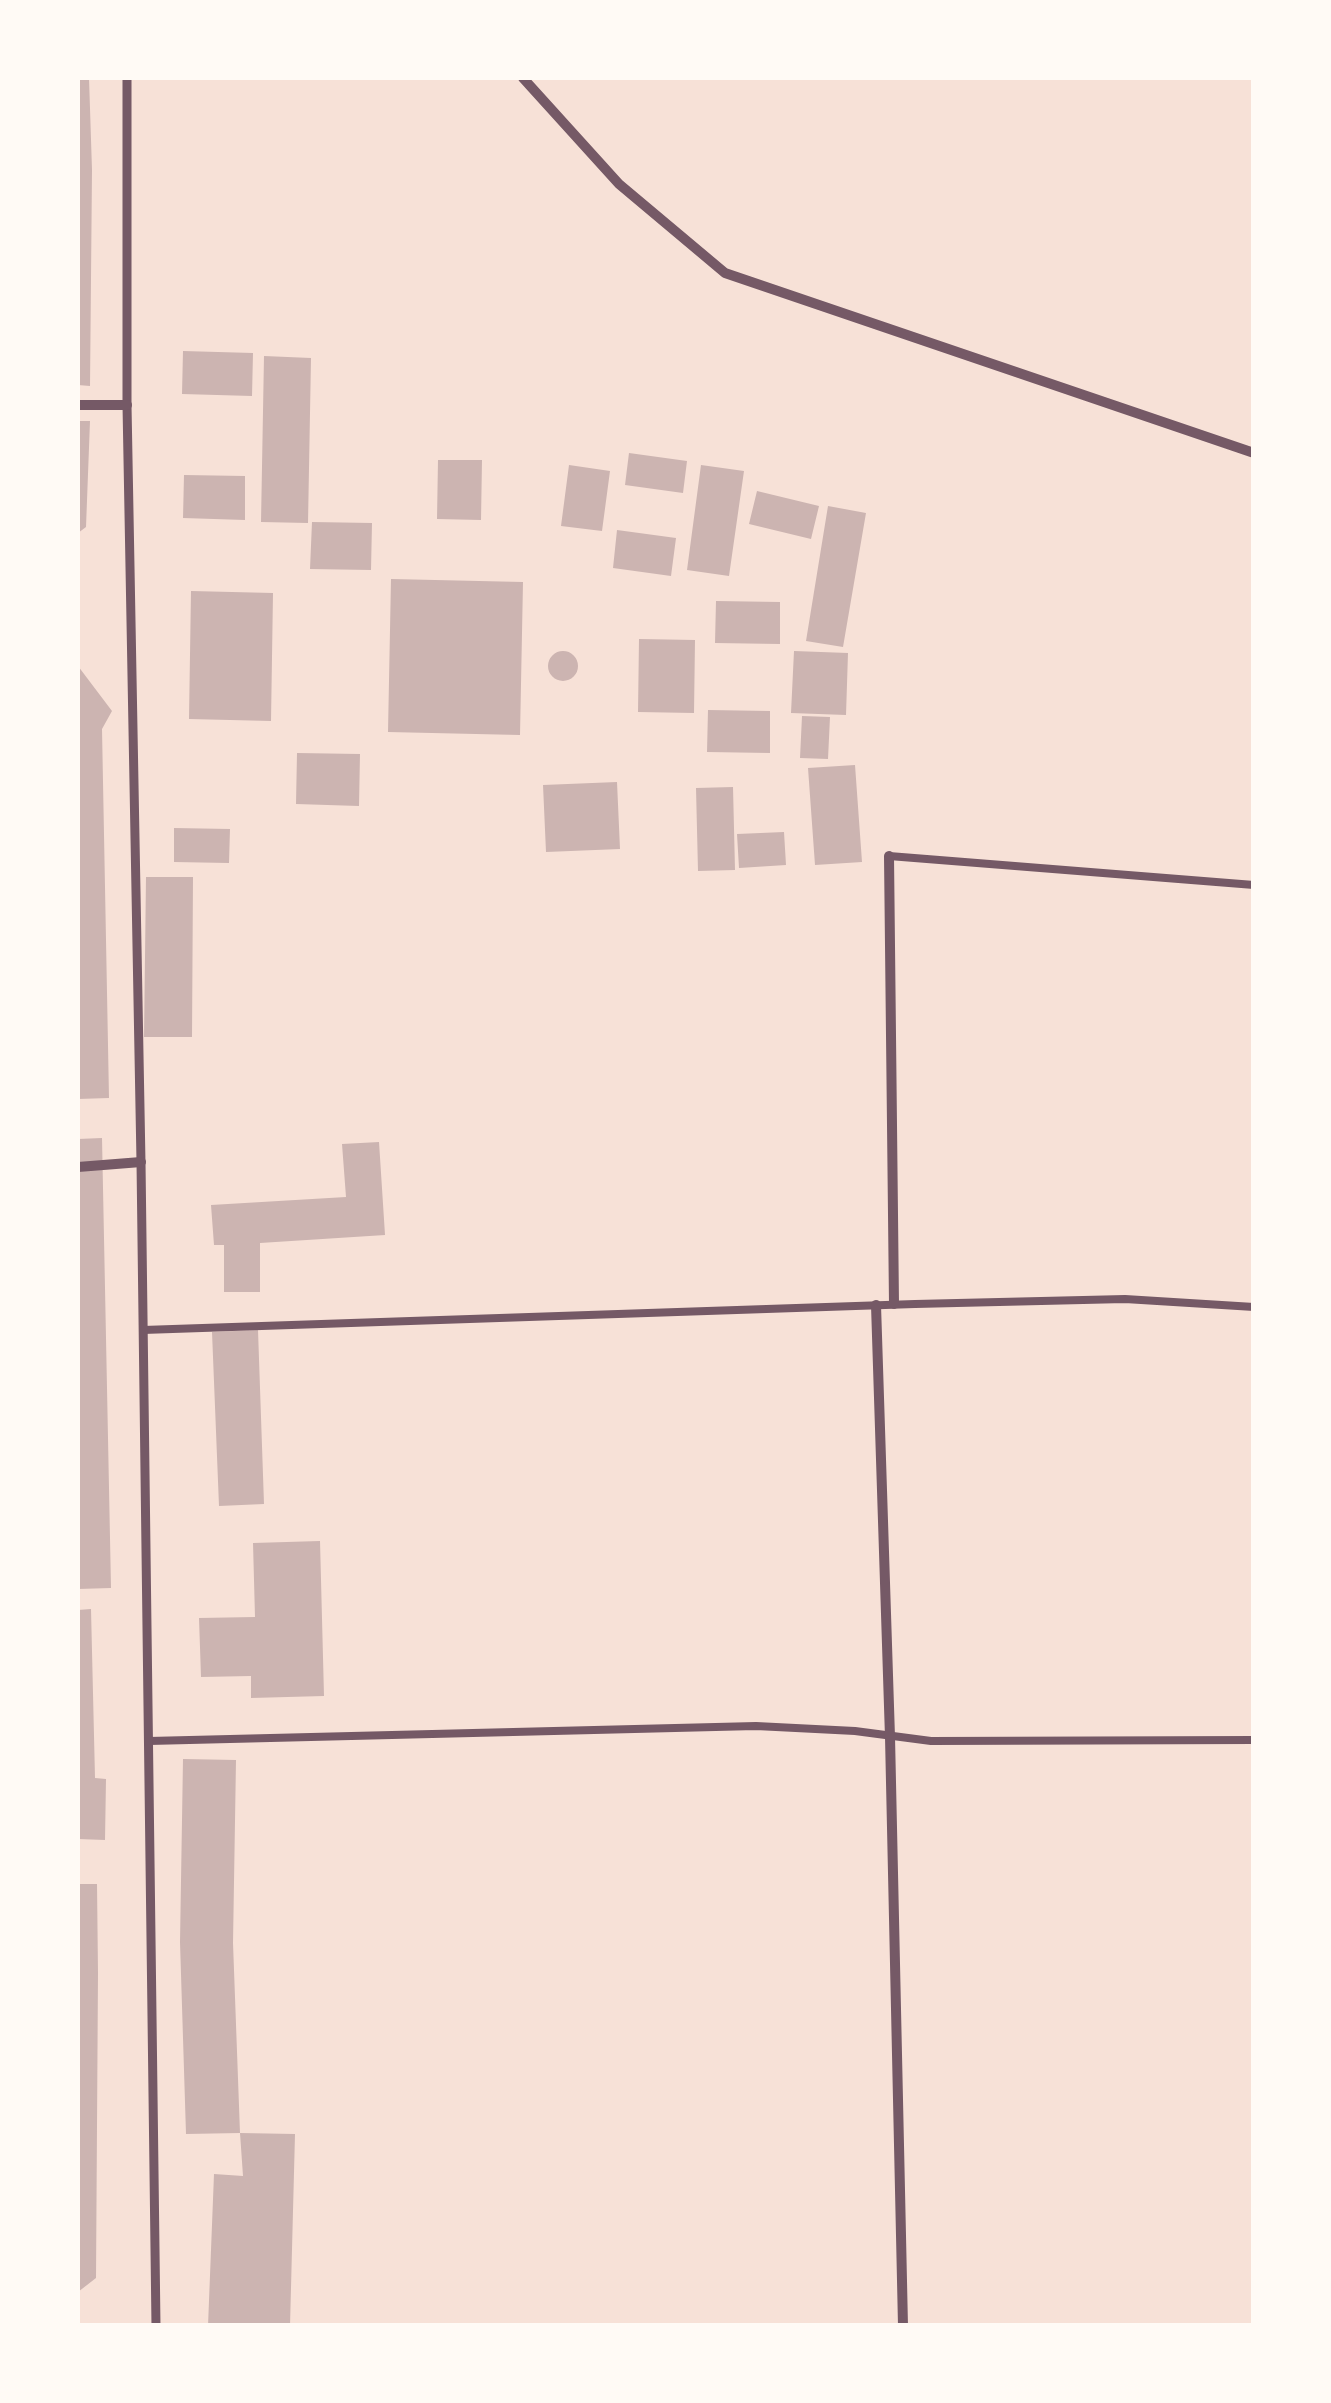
<!DOCTYPE html>
<style>
body{margin:0}
#map{position:relative;width:1331px;height:2403px;overflow:hidden;background:#f7e1d7;font-family:Montserrat,sans-serif}
canvas{display:block}
.frame{position:absolute;inset:0;border:80px solid #fffaf5;pointer-events:none}
</style>
<div id="map">
<canvas width="1331" height="2403"></canvas>
<div class="frame"></div>
</div>
<script>
const c = document.querySelector('canvas').getContext('2d');
c.lineJoin = 'round';
function fillPath(path, color) { c.fillStyle = color; c.fill(path, 'evenodd'); }
const shape = rows => new Path2D(rows.map(r => 'M' + r).join(''));
function trace(path, color, width, dash) { c.strokeStyle = color; c.lineWidth = width; c.lineCap = dash ? 'butt' : 'round'; c.setLineDash(dash || []); c.stroke(path); }
const building = shape([
 [78,78,89,78,92,170,90,386,78,385],
 [183,351,253,353,252,396,182,394],
 [264,356,311,358,308,523,261,522],
 [78,421,90,421,86,527,78,533],
 [629,453,687,461,683,493,625,485],
 [438,460,482,460,481,520,437,519],
 [569,465,610,471,602,531,561,526],
 [701,465,744,471,729,576,687,570],
 [184,475,245,476,245,520,183,518],
 [757,491,819,506,811,539,749,524],
 [828,506,866,513,843,647,806,641],
 [312,522,372,523,371,570,310,569],
 [617,530,676,538,671,576,613,568],
 [391,579,523,582,520,735,388,732],
 [191,591,273,593,271,721,189,719],
 [716,601,780,602,780,644,715,643],
 [639,639,695,640,694,713,638,712],
 '548 666a15 15 0 1 1 30 0a15 15 0 1 1-30 0Z',
 [794,651,848,653,846,715,791,713],
 [78,666,112,711,102,729,109,1098,78,1099],
 [708,710,770,711,770,753,707,752],
 [802,716,830,717,828,759,800,758],
 [297,753,360,754,359,806,296,804],
 [855,765,862,862,815,865,808,768],
 [617,782,620,849,546,852,543,785],
 [733,787,735,870,698,871,696,788],
 [174,828,230,829,229,863,174,862],
 [784,832,786,865,739,868,737,834],
 [146,877,193,877,192,1037,144,1037],
 [102,1138,111,1588,78,1589,78,1139],
 [379,1142,385,1235,260,1243,260,1292,224,1292,224,1245,214,1245,211,1205,346,1197,342,1144],
 [258,1330,264,1504,219,1506,212,1332],
 [320,1541,324,1696,251,1698,251,1676,201,1677,199,1618,255,1617,253,1543],
 [91,1609,95,1778,106,1779,105,1840,78,1839,78,1610],
 [183,1759,236,1760,233,1943,240,2133,186,2134,180,1942],
 [78,1884,97,1884,98,1973,96,2278,78,2292],
 [240,2133,295,2134,290,2326,208,2326,214,2174,243,2176]
]);
const service = shape([
 [889,856,1254,885],
 [143,1330,915,1304,1125,1299,1254,1307],
 [149,1741,756,1726,855,1731,931,1741,1254,1740]
]);
const pedestrian = shape([
 [127,78,127,405,141,1162,156,2326]
]);
const minor = shape([
 [523,78,619,184,725,273,1254,453],
 [78,405,127,405],
 [889,856,894,1304],
 [78,1167,141,1162],
 [876,1305,890,1737,903,2326]
]);
fillPath(building, '#ccb4b1');
trace(service, '#755966', 8);
trace(pedestrian, '#755966', 9);
trace(minor, '#755966', 10);
</script>
